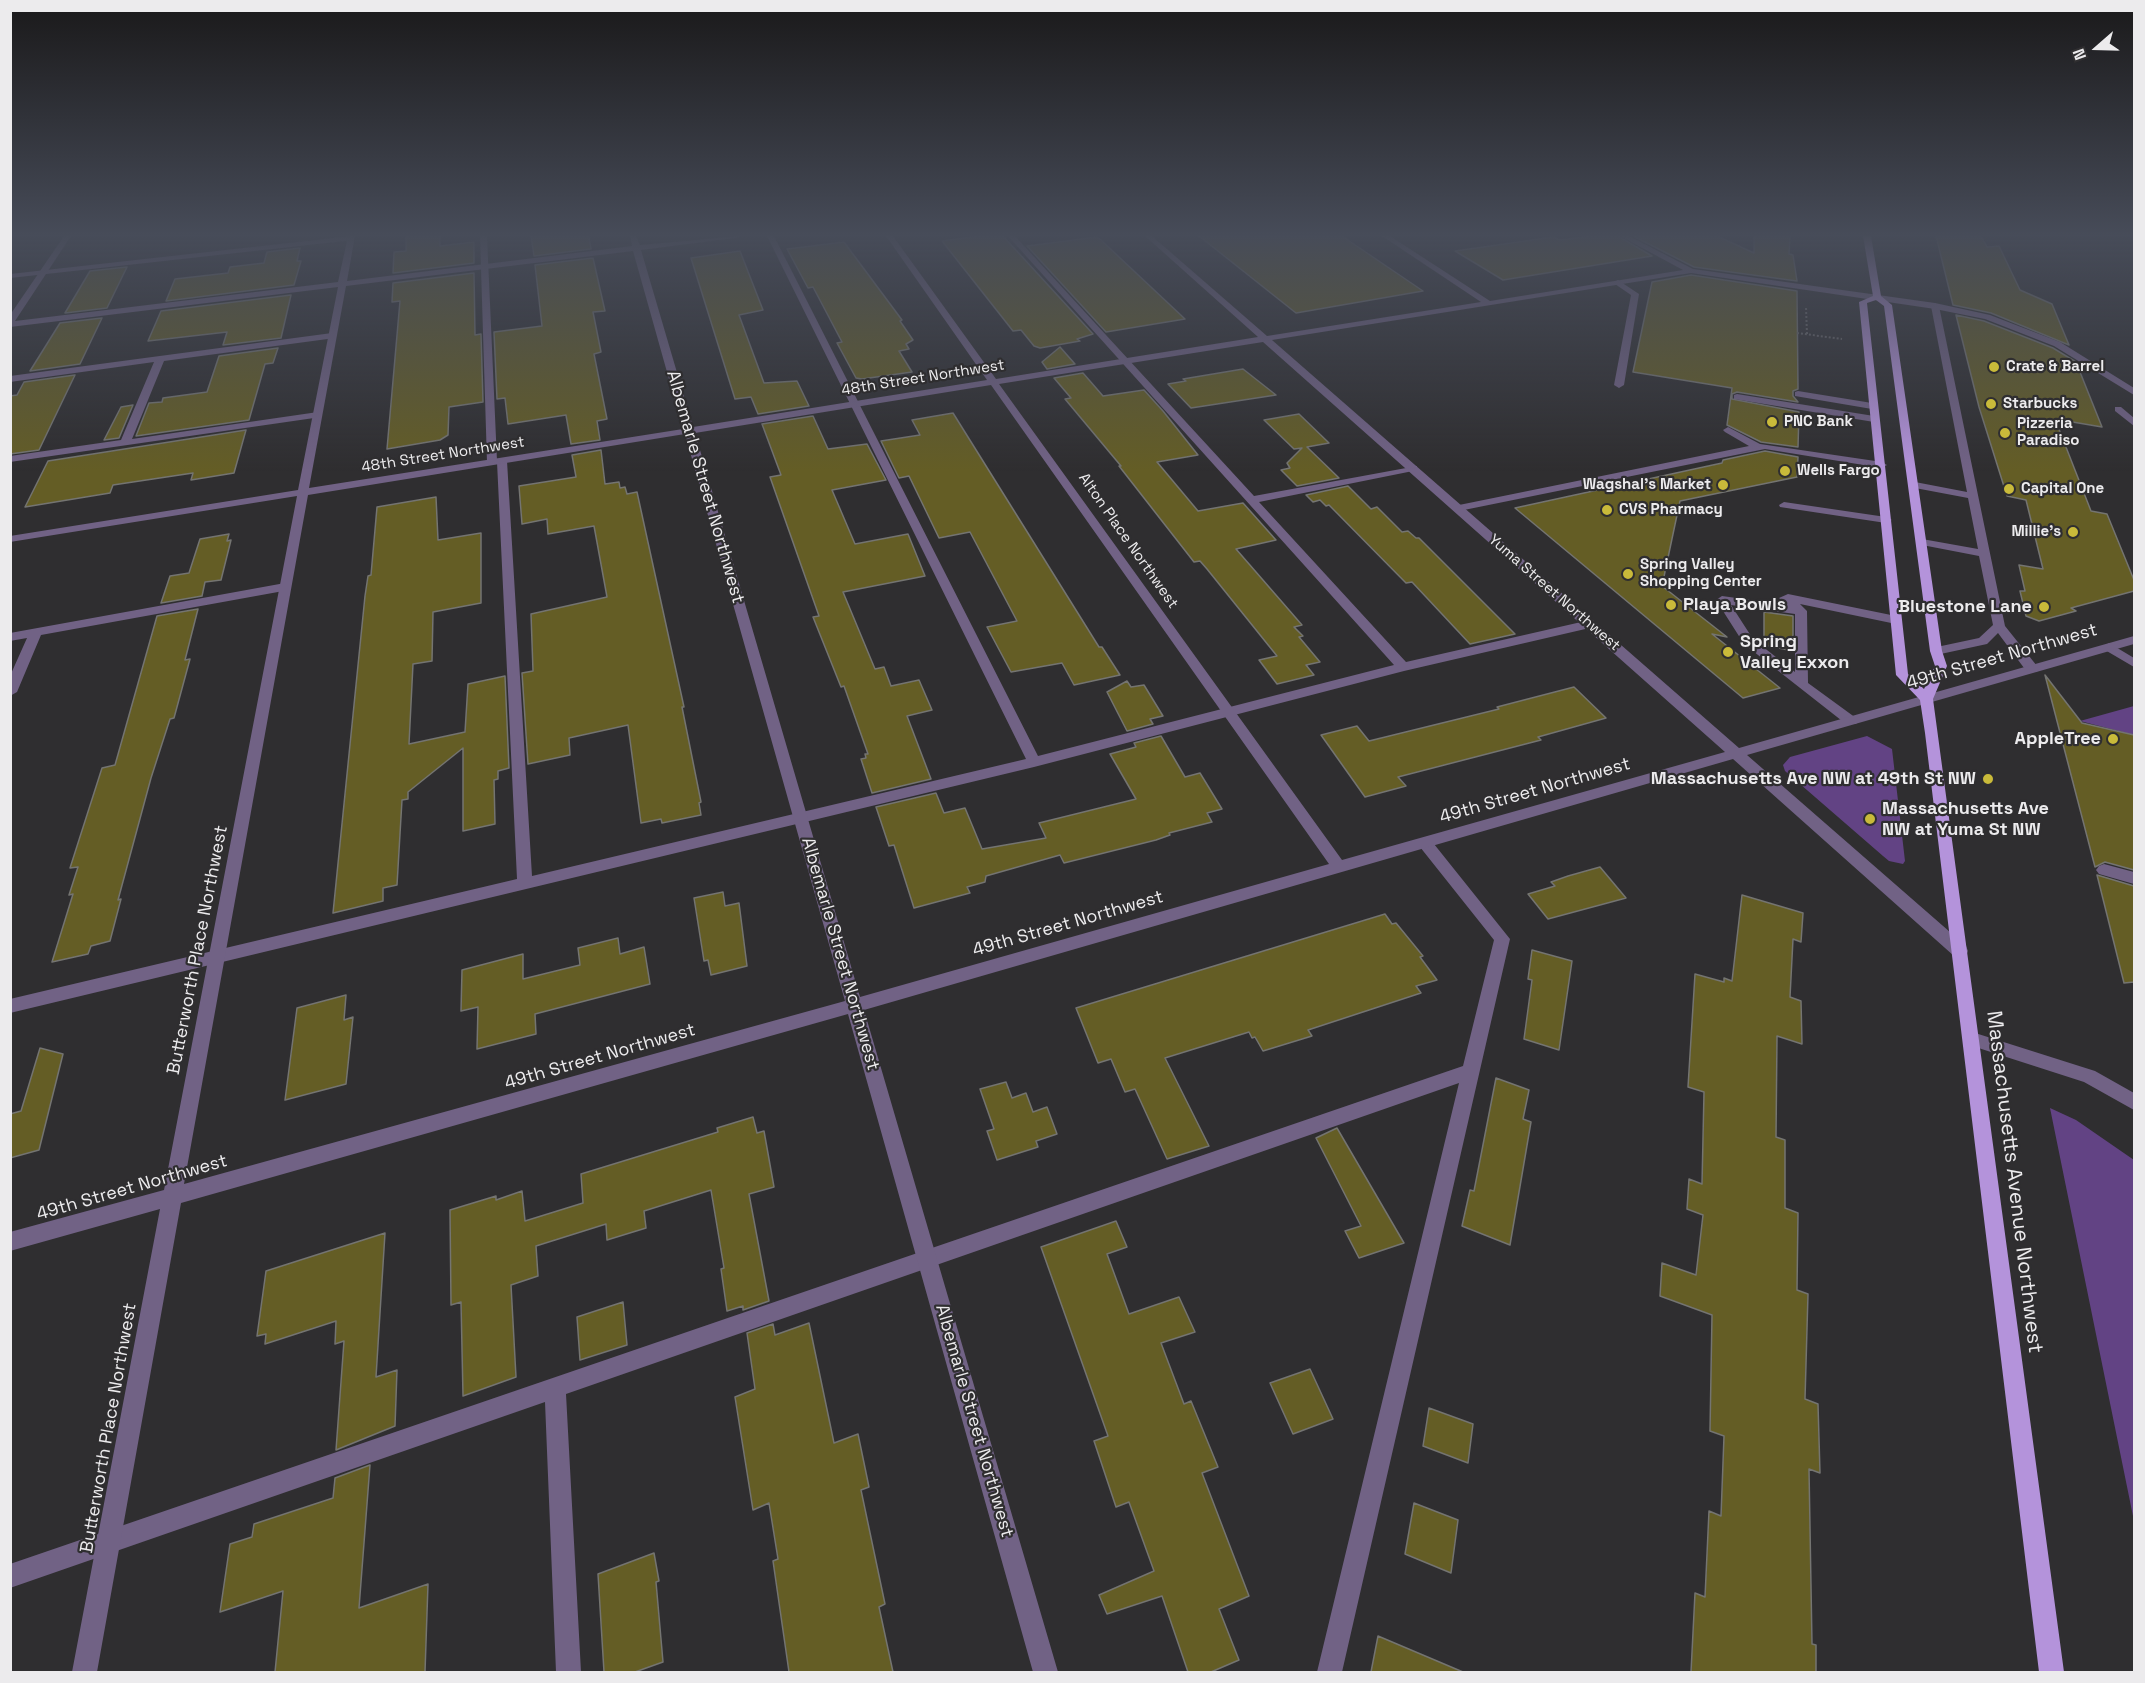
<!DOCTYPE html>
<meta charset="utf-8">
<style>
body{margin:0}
#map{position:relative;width:2145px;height:1683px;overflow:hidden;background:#2f2e30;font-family:"Space Grotesk",sans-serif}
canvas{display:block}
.frame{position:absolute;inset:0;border:12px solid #ecebed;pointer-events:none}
.north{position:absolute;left:2067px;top:18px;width:60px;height:60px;-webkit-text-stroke:4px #2f2e30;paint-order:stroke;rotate:250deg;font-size:16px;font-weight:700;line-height:24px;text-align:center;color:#ecebed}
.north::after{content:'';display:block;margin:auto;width:21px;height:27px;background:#ecebed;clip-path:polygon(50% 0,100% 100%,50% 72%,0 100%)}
</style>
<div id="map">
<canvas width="2145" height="1683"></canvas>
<div class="frame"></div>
<div class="north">N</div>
</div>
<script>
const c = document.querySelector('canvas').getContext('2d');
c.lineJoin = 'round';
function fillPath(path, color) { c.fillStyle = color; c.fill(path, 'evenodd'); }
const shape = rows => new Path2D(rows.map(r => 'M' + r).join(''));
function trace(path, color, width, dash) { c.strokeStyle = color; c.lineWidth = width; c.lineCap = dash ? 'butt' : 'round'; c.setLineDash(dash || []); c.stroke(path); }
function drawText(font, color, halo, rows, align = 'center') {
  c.font = font + ' "Space Grotesk",sans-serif'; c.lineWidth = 4.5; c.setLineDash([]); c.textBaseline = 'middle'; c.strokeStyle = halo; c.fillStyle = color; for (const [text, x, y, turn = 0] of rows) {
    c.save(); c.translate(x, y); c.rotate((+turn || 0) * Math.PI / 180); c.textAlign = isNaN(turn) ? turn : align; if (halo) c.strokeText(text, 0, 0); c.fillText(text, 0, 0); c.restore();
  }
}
const green = shape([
 [2134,706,2134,735,2080,721],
 [1867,736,1892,749,1905,861,1903,864,1889,861,1883,856,1785,771,1783,765,1790,757],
 [2050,1108,2076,1120,2134,1160,2134,1521]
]);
const building = shape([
 [406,236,440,236,440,246,474,242,474,263,393,273,394,252,406,251,406,236],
 [531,236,589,236,591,249,534,256,531,236],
 [980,236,1003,236,1093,334,1077,339,1080,341,1040,348,1034,346,1021,330,1013,331,942,241,980,236],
 [1199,236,1342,236,1423,291,1296,313,1199,236],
 [1593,236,1618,236,1652,256,1503,280,1455,251,1553,237,1560,240,1593,236],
 [1633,236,1717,236,1754,253,1754,236,1790,236,1789,254,1793,255,1797,281,1694,267,1633,236],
 [1936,236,1981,236,1987,247,1999,246,2020,290,2052,304,2069,345,1991,313,1953,305,1936,236],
 [1097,237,1101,240,1185,319,1106,332,1027,246,1097,237],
 [844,242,902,320,900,321,913,340,906,344,909,349,899,351,912,372,862,379,856,378,837,343,842,342,813,287,808,288,787,249,844,242],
 [300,248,297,261,301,261,294,285,166,301,175,279,228,273,230,267,264,263,267,252,300,248],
 [740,251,763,310,739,315,764,383,797,381,809,406,758,414,751,397,735,399,691,258,740,251],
 [593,258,605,311,593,312,601,352,594,354,607,419,597,421,600,440,571,444,566,415,508,424,505,398,497,399,494,332,542,326,535,265,593,258],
 [127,267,107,308,65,313,90,271,127,267],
 [474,273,475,335,481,334,483,402,449,407,448,435,440,440,387,449,400,301,392,302,393,283,474,273],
 [1691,275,1797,291,1798,389,1793,391,1793,396,1798,402,1737,392,1732,394,1732,399,1799,412,1798,447,1761,442,1727,425,1732,388,1633,372,1652,282,1691,275],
 [291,295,281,338,223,345,227,332,148,341,161,311,291,295],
 [1956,315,1984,321,2053,348,2076,362,2102,427,2055,419,2091,511,2107,514,2134,580,2134,591,2071,608,2076,611,2039,621,2026,616,2020,591,2025,591,2019,565,2043,569,2026,500,2007,496,1979,407,1956,315],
 [102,318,80,364,30,371,60,323,102,318],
 [1060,347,1075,364,1047,369,1042,362,1060,347],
 [278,348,273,363,265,364,249,420,136,436,149,403,162,402,163,398,207,392,219,356,278,348],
 [1243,369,1276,395,1191,408,1168,384,1186,381,1183,379,1243,369],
 [1083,373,1103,396,1144,390,1163,411,1198,455,1157,462,1198,511,1243,503,1276,540,1236,549,1302,625,1294,627,1303,636,1299,637,1320,662,1306,665,1314,675,1277,684,1259,660,1277,656,1207,569,1200,561,1194,562,1119,466,1121,466,1065,399,1071,398,1054,378,1083,373],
 [75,375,39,450,10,454,10,396,17,395,24,382,75,375],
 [133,405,119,438,104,440,121,407,133,405],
 [953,413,1099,647,1102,647,1120,675,1074,685,1062,663,1011,672,987,627,1017,621,970,532,939,538,909,476,899,478,881,441,920,435,912,420,953,413],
 [1299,414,1329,443,1307,447,1339,478,1297,486,1281,470,1290,468,1287,463,1302,448,1294,449,1264,420,1299,414],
 [813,416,828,449,867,444,886,480,832,490,855,544,908,534,925,576,843,592,875,669,884,667,891,686,919,680,932,710,907,716,931,779,872,793,861,759,866,758,865,754,868,754,844,686,841,687,813,617,819,616,770,477,781,475,762,424,813,416],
 [246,430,234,473,191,480,193,473,113,485,110,493,25,507,48,461,246,430],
 [601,450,605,484,619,482,620,488,625,487,627,494,637,492,684,707,682,707,701,802,699,803,701,815,662,823,661,819,641,823,628,725,569,738,570,755,528,764,522,673,533,671,531,614,607,597,594,526,548,534,547,519,522,524,519,486,576,477,572,455,601,450],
 [1765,451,1798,457,1797,477,1680,501,1662,586,1727,637,1712,634,1780,688,1743,698,1515,508,1722,463,1723,460,1765,451],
 [1348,486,1371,509,1377,507,1402,532,1408,531,1416,538,1419,538,1515,634,1470,644,1412,582,1406,583,1329,505,1326,506,1320,500,1313,502,1306,495,1348,486],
 [436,497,438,540,481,533,481,603,433,612,432,661,413,664,409,744,465,732,468,684,505,676,509,768,498,771,498,779,494,780,495,824,463,831,463,748,408,792,408,799,402,800,397,885,383,888,383,901,333,913,365,596,368,576,371,575,377,507,436,497],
 [229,534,227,541,231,540,221,580,205,582,202,596,161,603,170,576,189,573,200,539,229,534],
 [198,609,185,660,190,659,174,718,170,719,151,778,118,900,121,899,110,941,91,946,88,954,52,962,73,894,69,895,78,867,70,868,102,768,115,765,157,616,198,609],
 [1764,612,1793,616,1793,651,1764,645,1764,612],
 [2045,675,2082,723,2134,735,2134,870,2105,862,2095,867,2045,675],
 [1127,681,1131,687,1144,685,1163,716,1150,719,1153,724,1127,731,1107,692,1127,681],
 [1574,687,1606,718,1538,737,1541,740,1398,777,1406,786,1365,797,1321,735,1357,726,1369,741,1499,709,1497,707,1574,687],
 [1161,736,1185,777,1200,773,1222,809,1207,813,1212,822,1169,833,1170,835,1156,840,1064,863,1060,855,986,876,985,882,967,887,970,893,914,908,894,845,889,846,876,807,936,793,944,813,965,808,982,849,1046,838,1039,823,1136,799,1110,754,1136,747,1134,743,1161,736],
 [1600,867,1626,898,1548,919,1528,894,1555,886,1551,882,1568,876,1600,867],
 [2097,875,2134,886,2134,982,2124,983,2097,875],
 [723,892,725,906,739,903,747,966,711,975,708,960,704,961,694,898,723,892],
 [1742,895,1803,913,1801,942,1793,939,1790,997,1801,1001,1802,1044,1777,1036,1776,1137,1785,1140,1785,1208,1798,1213,1797,1290,1808,1294,1805,1399,1818,1404,1820,1473,1809,1469,1812,1644,1816,1645,1816,1672,1691,1672,1695,1593,1705,1597,1709,1511,1721,1516,1724,1436,1710,1431,1712,1315,1660,1296,1662,1263,1696,1275,1703,1215,1687,1209,1689,1179,1702,1184,1704,1092,1688,1087,1695,974,1724,982,1724,978,1732,981,1742,895],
 [1385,914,1392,924,1396,923,1423,956,1420,957,1437,980,1416,986,1421,993,1308,1030,1312,1036,1263,1051,1255,1037,1252,1038,1249,1032,1165,1058,1209,1146,1167,1159,1135,1089,1125,1092,1111,1059,1098,1063,1076,1008,1385,914],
 [618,938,620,954,644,947,650,984,535,1014,536,1034,477,1049,478,1007,461,1011,462,970,523,954,523,979,580,965,578,948,618,938],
 [1532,950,1572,961,1559,1050,1524,1039,1532,980,1528,979,1532,950],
 [346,995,344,1020,353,1017,346,1084,285,1100,297,1008,346,995],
 [40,1048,63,1054,39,1150,10,1158,10,1114,21,1111,40,1048],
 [1496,1078,1529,1090,1523,1119,1531,1122,1510,1245,1462,1226,1470,1190,1474,1191,1496,1078],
 [1006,1082,1012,1098,1026,1093,1033,1112,1047,1107,1057,1134,1036,1141,1038,1147,997,1160,987,1131,994,1129,980,1089,1006,1082],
 [753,1117,757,1133,764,1131,774,1187,749,1194,769,1301,743,1310,743,1306,727,1311,721,1269,724,1268,711,1190,644,1211,646,1228,607,1240,606,1224,536,1246,538,1276,511,1285,516,1377,463,1396,461,1302,451,1305,450,1210,496,1196,496,1200,522,1191,525,1221,583,1203,581,1174,718,1132,717,1128,753,1117],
 [1337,1128,1404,1243,1359,1258,1345,1231,1361,1226,1316,1138,1337,1128],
 [1116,1221,1127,1247,1107,1254,1129,1314,1179,1297,1195,1332,1161,1343,1184,1404,1191,1401,1218,1467,1202,1473,1249,1596,1219,1609,1239,1660,1211,1672,1188,1672,1162,1596,1107,1614,1099,1595,1154,1571,1129,1502,1116,1507,1094,1441,1108,1436,1041,1247,1116,1221],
 [385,1233,376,1377,397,1370,395,1426,336,1450,344,1341,335,1344,336,1321,265,1344,266,1334,257,1336,266,1271,385,1233],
 [623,1302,627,1345,580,1360,577,1317,623,1302],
 [809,1323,834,1443,858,1434,869,1487,861,1490,885,1604,879,1607,893,1672,789,1672,773,1561,778,1559,769,1503,753,1510,735,1397,755,1389,747,1333,773,1324,775,1335,809,1323],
 [1310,1369,1333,1419,1293,1434,1270,1383,1310,1369],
 [1429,1408,1473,1424,1468,1463,1423,1446,1429,1408],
 [370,1465,359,1608,428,1584,425,1672,275,1672,283,1591,220,1612,230,1544,252,1537,254,1524,333,1498,335,1478,370,1465],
 [1414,1503,1458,1520,1451,1573,1405,1554,1414,1503],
 [654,1553,659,1581,656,1582,663,1662,635,1672,604,1672,598,1574,654,1553],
 [1378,1636,1463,1672,1371,1672,1378,1636]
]);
const path = shape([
 [1806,308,1807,334],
 [1797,333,1842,339]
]);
const service = shape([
 [351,236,354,240,10,278,10,274,351,236],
 [480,236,487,236,497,461,502,458,507,461,532,876,1026,759,767,236,774,236,1038,756,1394,665,1008,236,1015,236,1254,496,1417,466,1417,470,1413,471,1259,502,1406,662,1590,620,1596,624,1594,627,1404,671,1034,767,10,1013,10,999,517,879,497,462,492,465,487,462,480,236],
 [1618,280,1639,294,1624,385,1619,388,1614,385,1631,295,1615,284,1614,282,1618,280],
 [1935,303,1939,306,2005,626,2037,666,2038,669,2037,672,2027,672,1998,633,1987,644,1936,655,1930,651,1932,648,1979,638,1993,625,1979,556,1922,545,1916,542,1922,539,1978,549,1968,498,1915,488,1910,485,1915,482,1967,492,1931,306,1935,303],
 [332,333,335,334,335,338,164,361,132,439,318,412,321,413,321,417,10,462,10,456,121,440,154,362,10,382,10,376,332,333],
 [1798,391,1872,403,1877,406,1872,409,1795,396,1795,392,1798,391],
 [1737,394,1874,416,1879,419,1874,422,1734,399,1734,395,1737,394],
 [2115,407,2121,407,2134,418,2134,426,2115,411,2115,407],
 [1728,427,1760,444,1882,462,1887,465,1882,468,1765,449,1459,511,1454,508,1459,505,1749,446,1725,432,1723,430,1728,427],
 [1784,502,1886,517,1892,520,1886,523,1780,507,1779,505,1784,502],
 [285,583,289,584,289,590,41,635,17,692,10,696,10,676,27,638,10,641,10,633,285,583],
 [1788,594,1896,616,1902,620,1896,624,1800,604,1807,611,1808,683,1856,718,1858,721,1856,724,1846,724,1744,644,1716,600,1722,596,1787,605,1779,598,1788,594],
 [1731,605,1795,614,1795,672,1753,639,1731,605],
 [2109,643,2134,658,2134,667,2105,650,2103,647,2109,643],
 [1425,838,1430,839,1510,939,1342,1672,1317,1672,1459,1083,566,1394,581,1672,556,1672,545,1402,10,1588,10,1564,1463,1066,1494,940,1420,847,1417,843,1420,839,1425,838],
 [2104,864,2134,872,2134,884,2099,874,2096,870,2099,866,2104,864]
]);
const minor = shape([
 [64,236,71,236,15,321,338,282,348,236,355,236,347,281,632,246,630,236,636,236,640,245,739,236,736,238,641,250,693,427,987,380,886,236,893,236,996,379,1258,337,1145,236,1152,236,1267,336,1481,302,1382,236,1390,236,1490,301,1683,270,1620,236,1629,236,1693,269,1935,303,1990,315,2060,342,2134,388,2134,395,2054,346,1985,319,1935,309,1691,273,1272,340,1739,748,2134,636,2134,644,1747,755,1966,946,1968,951,1966,956,1960,957,1954,956,1733,759,864,1010,1058,1672,1033,1672,848,1014,181,1203,97,1672,72,1672,160,1209,10,1251,10,1232,164,1190,297,496,10,542,10,536,298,490,338,287,10,327,10,315,64,236],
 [633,251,683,429,309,488,346,286,633,251],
 [1263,342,1725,752,1342,860,999,384,1263,342],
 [991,385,1329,864,860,997,695,433,991,385],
 [685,434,845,1001,184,1184,308,495,685,434],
 [1972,1032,2095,1071,2134,1093,2134,1110,2084,1082,1966,1044,1963,1039,1966,1034,1972,1032]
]);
const primary = shape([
 [1863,236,1871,236,1881,296,1892,305,1942,651,1947,666,1933,699,2064,1672,2039,1672,1925,733,1920,700,1896,675,1859,302,1873,296,1863,236],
 [1876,300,1884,306,1930,651,1935,666,1924,689,1908,674,1867,303,1876,300]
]);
const markers = [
 [1994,367,6,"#c9ba3a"],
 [1991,404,6,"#c9ba3a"],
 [1772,422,6,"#c9ba3a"],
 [2005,433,6,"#c9ba3a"],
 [1785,471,6,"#c9ba3a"],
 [1723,485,6,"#c9ba3a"],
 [2009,489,6,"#c9ba3a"],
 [1607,510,6,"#c9ba3a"],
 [2073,532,6,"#c9ba3a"],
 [1628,574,6,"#c9ba3a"],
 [1671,605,6,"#c9ba3a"],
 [2044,607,6,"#c9ba3a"],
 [1728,652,6,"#c9ba3a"],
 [2113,739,6,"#c9ba3a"],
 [1988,779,6,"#c9ba3a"],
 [1870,819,6,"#c9ba3a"]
];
const farPoinames = [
 ["Crate & Barrel",2006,367],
 ["Starbucks",2003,404],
 ["PNC Bank",1784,422],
 ["Pizzeria",2017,424],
 ["Paradiso",2017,441],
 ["Wells Fargo",1797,471],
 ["Wagshal's Market",1711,485,"right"],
 ["Capital One",2021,489],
 ["CVS Pharmacy",1619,510],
 ["Millie’s",2061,532,"right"],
 ["Spring Valley",1640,565],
 ["Shopping Center",1640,582]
];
const farStreetnames = [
 ["48th Street Northwest",923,378,-9],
 ["48th Street Northwest",443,455,-9],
 ["Alton Place Northwest",1128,541,55],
 ["Yuma Street Northwest",1554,593,41]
];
const streetNames = [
 ["Albemarle Street Northwest",705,487,74],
 ["49th Street Northwest",2002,657,-16],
 ["49th Street Northwest",1535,791,-16],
 ["49th Street Northwest",1068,924,-16],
 ["Butterworth Place Northwest",198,950,-79],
 ["Albemarle Street Northwest",840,954,74],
 ["49th Street Northwest",600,1057,-16],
 ["49th Street Northwest",132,1188,-16],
 ["Albemarle Street Northwest",974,1421,74],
 ["Butterworth Place Northwest",109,1428,-80]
];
const poiNames = [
 ["Playa Bowls",1683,605],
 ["Bluestone Lane",2032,607,"right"],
 ["Spring",1740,642],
 ["Valley Exxon",1740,663],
 ["AppleTree",2101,739,"right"],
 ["Massachusetts Ave NW at 49th St NW",1976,779,"right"],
 ["Massachusetts Ave",1882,809],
 ["NW at Yuma St NW",1882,830]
];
const nearStreetnames = [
 ["Massachusetts Avenue Northwest",2014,1182,83]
];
fillPath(green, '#624384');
fillPath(building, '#645d25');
trace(building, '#747471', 1.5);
trace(path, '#686769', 2, [2, 2]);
fillPath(service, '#716285');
fillPath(minor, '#716285');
fillPath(primary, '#b493db');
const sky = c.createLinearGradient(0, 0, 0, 471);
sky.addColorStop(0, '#1a191a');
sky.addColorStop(0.5, '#474c59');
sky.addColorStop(1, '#474c5900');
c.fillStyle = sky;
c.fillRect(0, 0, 2145, 471);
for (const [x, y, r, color] of markers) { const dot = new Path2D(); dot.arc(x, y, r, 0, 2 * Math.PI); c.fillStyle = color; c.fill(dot); trace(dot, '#2f2e30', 2); }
drawText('bold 15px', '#ecebed', '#2f2e30', farPoinames, 'left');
drawText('15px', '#ecebed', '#2f2e30', farStreetnames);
drawText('18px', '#ecebed', '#2f2e30', streetNames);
drawText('bold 18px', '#ecebed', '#2f2e30', poiNames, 'left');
drawText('21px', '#ecebed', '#2f2e30', nearStreetnames);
</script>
